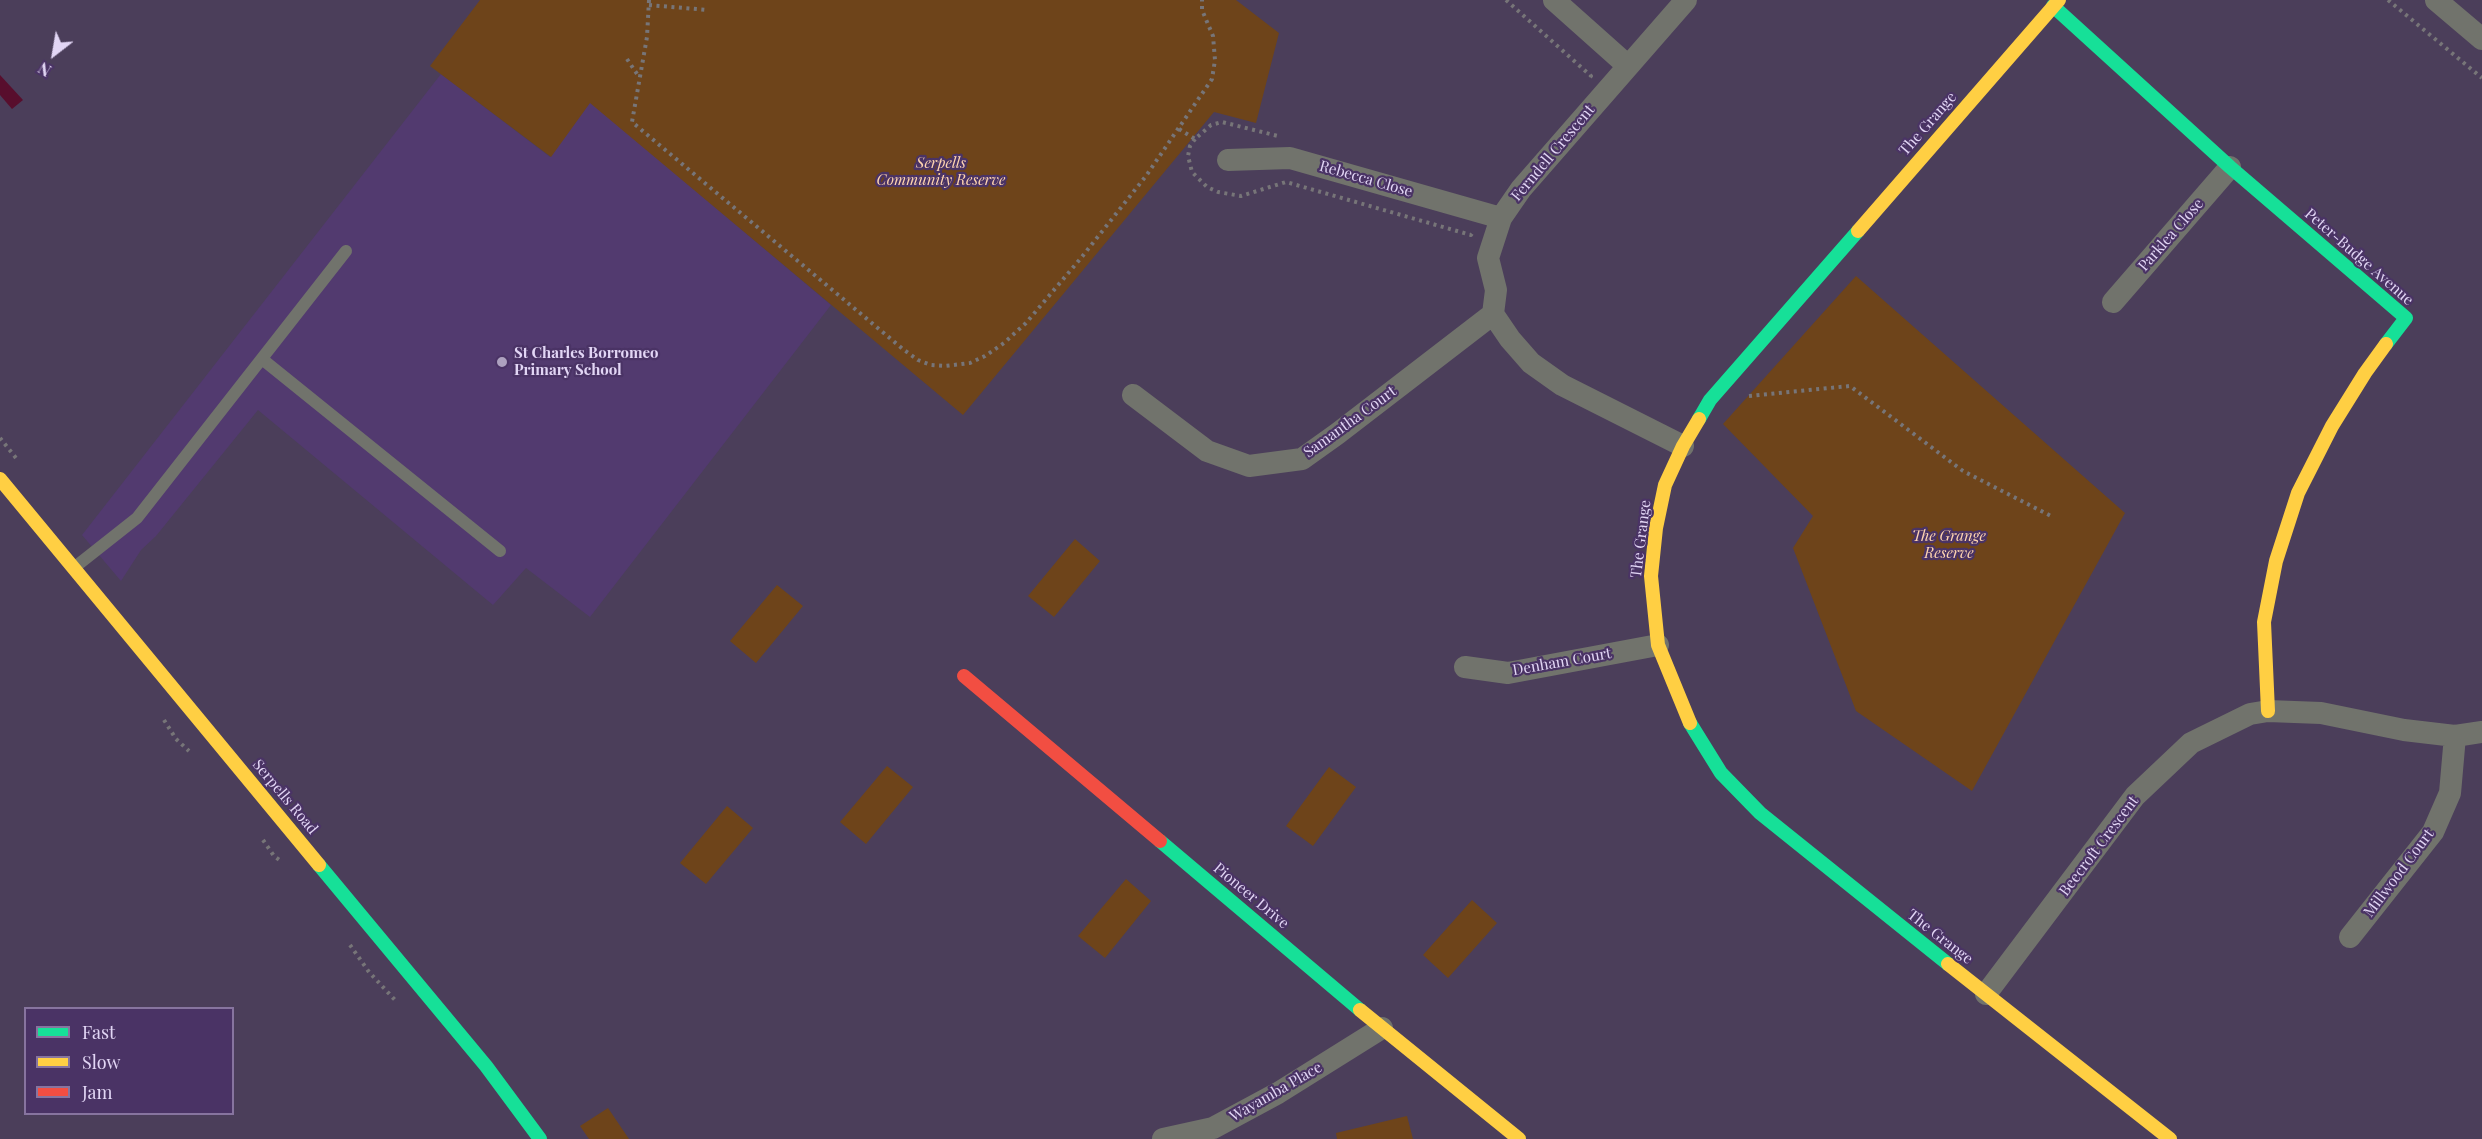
<!DOCTYPE html>
<style>
body{margin:0}
#map{position:relative;width:2482px;height:1139px;overflow:hidden;background:#4b3e5a;font-family:"Playfair Display",serif}
canvas{display:block}
.legend{position:absolute;left:24px;top:1007px;width:210px;height:108px;box-sizing:border-box;background:#4a3365;border:2px solid #87749f;margin:0;padding:8px 10px;list-style:none;font-size:18px;color:#e2d6f5}
.legend li{display:flex;align-items:center;gap:12px;height:30px}
.legend b{width:30px;border:2px solid #87749f}
.north{position:absolute;left:24px;top:24px;width:60px;height:60px;-webkit-text-stroke:4px #4a3365;paint-order:stroke;rotate:211deg;font-size:16px;font-weight:700;line-height:24px;text-align:center;color:#e2d6f5}
.north::after{content:'';display:block;margin:auto;width:21px;height:27px;background:#e2d6f5;clip-path:polygon(50% 0,100% 100%,50% 72%,0 100%)}
</style>
<div id="map">
<canvas width="2482" height="1139"></canvas>
<ul class="legend">
<li><b style="height:8px;background:#16e098"></b>Fast</li>
<li><b style="height:8px;background:#ffcf43"></b>Slow</li>
<li><b style="height:8px;background:#f24e42"></b>Jam</li>
</ul>
<div class="north">N</div>
</div>
<script>
const c = document.querySelector('canvas').getContext('2d');
c.lineJoin = 'round';
function fillPath(path, color) { c.fillStyle = color; c.fill(path, 'evenodd'); }
const shape = rows => new Path2D(rows.map(r => 'M' + r).join(''));
function trace(path, color, width, dash) { c.strokeStyle = color; c.lineWidth = width; c.lineCap = dash ? 'butt' : 'round'; c.setLineDash(dash || []); c.stroke(path); }
function drawText(font, color, halo, rows, align = 'center') {
  c.font = font + ' "Playfair Display",serif'; c.lineWidth = 4.5; c.setLineDash([]); c.textBaseline = 'middle'; c.strokeStyle = halo; c.fillStyle = color; for (const [text, x, y, turn = 0] of rows) {
    c.save(); c.translate(x, y); c.rotate((+turn || 0) * Math.PI / 180); c.textAlign = isNaN(turn) ? turn : align; if (halo) c.strokeText(text, 0, 0); c.fillText(text, 0, 0); c.restore();
  }
}
const built = shape([
 [441,74,550,157,590,102,831,305,590,617,526,568,493,605,258,410,156,536,141,550,121,581,82,535]
]);
const green = shape([
 [480,0,1236,0,1279,33,1256,123,1214,112,963,415,590,103,551,157,430,66],
 [1856,276,2125,513,1972,791,1856,711,1793,548,1813,516,1723,424],
 [1075,539,1100,561,1054,617,1028,596],
 [777,585,803,606,756,663,730,641],
 [887,766,913,787,866,844,840,822],
 [1329,767,1356,787,1313,846,1286,826],
 [727,806,753,828,706,884,680,863],
 [1126,879,1151,901,1105,958,1078,936],
 [1472,900,1497,923,1448,978,1423,955],
 [608,1108,629,1139,589,1139,580,1126],
 [1407,1116,1413,1139,1337,1139,1336,1133]
]);
const water = shape([
 [0,75,23,100,12,109,0,95]
]);
const path = shape([
 [649,0,647,37,632,122,904,350,918,360,931,365,945,366,970,363,985,356,1004,343,1026,323,1081,258,1146,176,1212,79,1215,60,1213,36,1202,10,1202,0],
 [1506,0,1591,76,1590,77],
 [2388,0,2482,78],
 [649,5,708,10],
 [627,59,639,77],
 [1179,129,1195,139,1211,125,1222,122,1278,136],
 [1195,139,1190,146,1188,156,1192,172,1207,187,1218,192,1241,196,1286,182,1471,235,1473,232],
 [1749,396,1850,386,1963,471,2053,517],
 [0,438,16,458],
 [164,720,176,739,189,751],
 [263,840,274,856,281,861],
 [350,945,369,972,395,1000]
]);
const lane = shape([
 [262,359,500,551],
 [75,567,137,518,346,251]
]);
const street = shape([
 [1554,0,1628,66],
 [2436,0,2482,39],
 [1228,160,1290,158,1501,218],
 [2113,302,2230,167],
 [1133,395,1207,451,1249,466,1302,459,1337,434,1493,314],
 [1683,446,1562,385,1531,363,1510,339,1493,314,1496,290,1488,258,1501,218,1521,189,1686,0],
 [1465,667,1508,673,1658,645],
 [2350,937,2433,832,2450,793,2455,736],
 [1986,994,2135,796,2191,743,2250,714,2268,711,2321,713,2404,730,2455,736,2482,732],
 [1163,1139,1213,1128,1278,1093,1382,1028]
]);
const fast = shape([
 [2053,6,2230,167,2406,318,2386,344],
 [1699,419,1710,400,1858,231],
 [1690,723,1721,773,1760,813,1948,964],
 [1160,841,1360,1010],
 [319,865,486,1066,540,1139]
]);
const slow = shape([
 [1858,231,2059,0],
 [0,479,319,865],
 [2268,711,2264,622,2276,561,2298,493,2332,426,2365,373,2386,344],
 [1690,723,1658,645,1651,576,1656,528,1665,485,1683,446,1699,419],
 [1948,964,2170,1139],
 [1360,1010,1519,1139]
]);
const jam = shape([
 [964,676,1160,841]
]);
const markers = [
 [502,362,6,"#ada1bf"]
];
const streetNames = [
 ["The Grange",1928,124,-49],
 ["Ferndell Crescent",1553,153,-50],
 ["Rebecca Close",1366,179,16],
 ["Parklea Close",2171,235,-49],
 ["Peter-Budge Avenue",2359,257,41],
 ["Samantha Court",1350,422,-36],
 ["The Grange",1641,539,-83],
 ["Denham Court",1562,662,-10],
 ["Serpells Road",285,797,50],
 ["Beecroft Crescent",2099,846,-53],
 ["Millwood Court",2399,873,-53],
 ["Pioneer Drive",1251,896,40],
 ["The Grange",1940,937,38],
 ["Wayamba Place",1276,1092,-30]
];
const parkNames = [
 ["Serpells",941,163],
 ["Community Reserve",941,180],
 ["The Grange",1949,536],
 ["Reserve",1949,553]
];
const poiNames = [
 ["St Charles Borromeo",514,353],
 ["Primary School",514,370]
];
fillPath(built, '#523a6f');
fillPath(green, '#6e441a');
fillPath(water, '#580e2d');
trace(path, '#777578', 4, [3, 4.5]);
trace(lane, '#71736c', 12);
trace(street, '#71736c', 22);
trace(fast, '#16e098', 14);
trace(slow, '#ffcf43', 14);
trace(jam, '#f24e42', 14);
for (const [x, y, r, color] of markers) { const dot = new Path2D(); dot.arc(x, y, r, 0, 2 * Math.PI); c.fillStyle = color; c.fill(dot); trace(dot, '#4a3365', 2); }
drawText('15px', '#e2d6f5', '#4a3365', streetNames);
drawText('italic 15px', '#ffd5b0', '#4a3365', parkNames);
drawText('bold 15px', '#e2d6f5', '#4a3365', poiNames, 'left');
</script>
